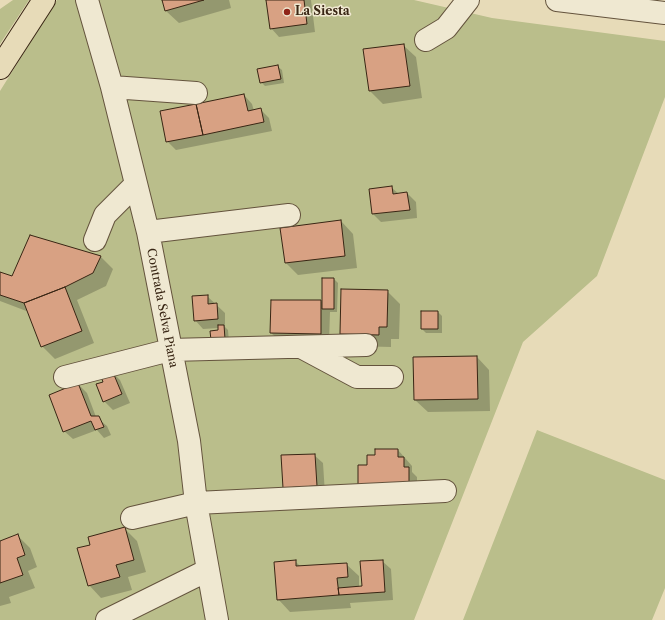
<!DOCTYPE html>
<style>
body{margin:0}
canvas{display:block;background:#e7dbb8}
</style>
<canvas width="665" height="620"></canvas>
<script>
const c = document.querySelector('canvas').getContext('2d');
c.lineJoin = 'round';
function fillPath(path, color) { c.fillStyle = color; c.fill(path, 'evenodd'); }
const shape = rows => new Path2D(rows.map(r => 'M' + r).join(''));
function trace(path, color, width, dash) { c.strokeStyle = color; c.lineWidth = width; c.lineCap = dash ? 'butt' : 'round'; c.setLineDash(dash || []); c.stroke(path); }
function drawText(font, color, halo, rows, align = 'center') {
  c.font = font + ' "Libre Caslon Text",serif'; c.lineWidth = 3; c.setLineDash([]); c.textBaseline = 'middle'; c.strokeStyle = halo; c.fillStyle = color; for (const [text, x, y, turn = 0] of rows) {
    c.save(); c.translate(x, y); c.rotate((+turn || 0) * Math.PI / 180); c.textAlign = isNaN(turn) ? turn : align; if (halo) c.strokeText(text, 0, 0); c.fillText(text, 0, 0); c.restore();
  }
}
const green = shape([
 [13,0,29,0,0,44,0,9],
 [57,0,414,0,492,18,665,41,665,97,597,276,523,342,414,620,0,620,0,91],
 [537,430,665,480,665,588,652,620,463,620]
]);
const shadow = shape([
 [163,0,229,0,231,8,179,23,166,11],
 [267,0,311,0,315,32,279,37,271,28],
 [403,45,416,57,422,98,383,104,370,91,364,50],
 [277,66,282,70,284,83,265,86,261,82],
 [244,95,252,104,254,111,260,109,269,118,272,131,176,150,167,141],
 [392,188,399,194,407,193,416,202,417,218,381,222,373,214],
 [341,221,353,234,357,268,298,275,286,263,281,228],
 [30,236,101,257,113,269,106,286,77,300,94,343,55,359,42,346,29,312,0,301,0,273,12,277],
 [334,279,338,283,337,312,330,312,329,342,280,341,271,333,272,301,321,301,323,303],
 [387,291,400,304,399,339,391,339,391,347,353,346,341,333],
 [207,296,225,313,225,327,228,330,229,343,219,331,219,328,203,329,195,320],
 [438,312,442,316,442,333,426,333,422,329],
 [477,357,489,370,490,411,428,412,415,400],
 [111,371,120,380,130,403,113,410,104,401,105,382],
 [78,384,87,393,96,417,107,426,111,435,104,438,97,430,73,439,64,431],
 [398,450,412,466,412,472,417,477,417,496,368,466,376,457],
 [314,455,323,463,325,494,292,496],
 [124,528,137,541,146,572,128,577,132,590,101,598,89,585,92,546],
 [18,536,30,548,37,567,28,571,35,588,9,597,11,603,0,606,0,542],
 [295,561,301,567,346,564,359,576,359,587,363,587,382,561,391,569,393,600,350,603,351,608,290,612,278,599]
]);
const building = shape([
 [162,0,204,0,165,11,162,0],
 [266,0,304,0,307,24,270,29,266,0],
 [404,44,410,86,369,91,363,49,404,44],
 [278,65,281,79,260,83,257,69,278,65],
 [244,94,248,111,261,108,264,122,203,135,196,104,244,94],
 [196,104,203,135,166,142,160,111,196,104],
 [392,186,393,194,407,192,410,210,372,214,369,189,392,186],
 [341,220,345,256,285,263,280,228,341,220],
 [30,235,101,256,93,273,65,287,24,303,0,295,0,272,12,276,30,235],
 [322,278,334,278,334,309,322,309,322,278],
 [65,287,82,331,41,347,24,303,65,287],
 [341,289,388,290,387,327,379,327,379,335,340,334,341,289],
 [208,295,208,304,217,303,218,319,194,321,192,296,208,295],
 [271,300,321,300,321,334,270,333,271,300],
 [421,311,438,311,438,329,421,329,421,311],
 [218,325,224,325,225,339,211,340,210,331,218,330,218,325],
 [477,356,478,399,414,400,413,357,477,356],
 [112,370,122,394,103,402,96,384,103,382,100,374,112,370],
 [78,383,91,416,99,416,104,427,95,430,91,421,63,432,49,395,78,383],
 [375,449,398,449,398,457,404,457,404,467,409,467,409,488,358,489,358,465,367,465,367,455,375,455,375,449],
 [315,454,317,486,283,488,281,455,315,454],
 [125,527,134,560,116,565,120,577,88,586,77,548,90,545,88,537,125,527],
 [18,534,25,555,17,558,23,575,0,583,0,541,18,534],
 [296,560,296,566,347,563,348,577,337,578,339,595,277,600,274,562,296,560],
 [383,560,385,592,339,595,338,588,362,586,360,561,383,560]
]);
const minor = shape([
 [87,0,112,87,148,232,189,441,196,503,217,620],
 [557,0,665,13],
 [426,40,446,28,468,0],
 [112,87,196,93],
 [148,232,289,215],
 [95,240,105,215,136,184],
 [301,347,357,377,392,377],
 [65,377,170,350,366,345],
 [132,518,196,503,445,491],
 [107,620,208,570]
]);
const major = shape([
 [0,68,44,0]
]);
const markers = [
 [287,12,4,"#8f2418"]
];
const poiNames = [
 ["La Siesta",295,12]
];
const streetNames = [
 ["Contrada Selva Piana",162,308,79]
];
fillPath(green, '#babe8b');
fillPath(shadow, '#0003');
fillPath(building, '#d8a183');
trace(building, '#392614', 1);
trace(minor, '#64533d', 24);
trace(major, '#392614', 24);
trace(minor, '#efe8d1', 22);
trace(major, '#e7dbb8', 22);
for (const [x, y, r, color] of markers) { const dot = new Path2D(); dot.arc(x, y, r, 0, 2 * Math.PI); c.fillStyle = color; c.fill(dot); trace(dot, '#efe8d1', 1.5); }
drawText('bold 12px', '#392614', '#efe8d1', poiNames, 'left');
drawText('12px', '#392614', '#efe8d1', streetNames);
</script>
